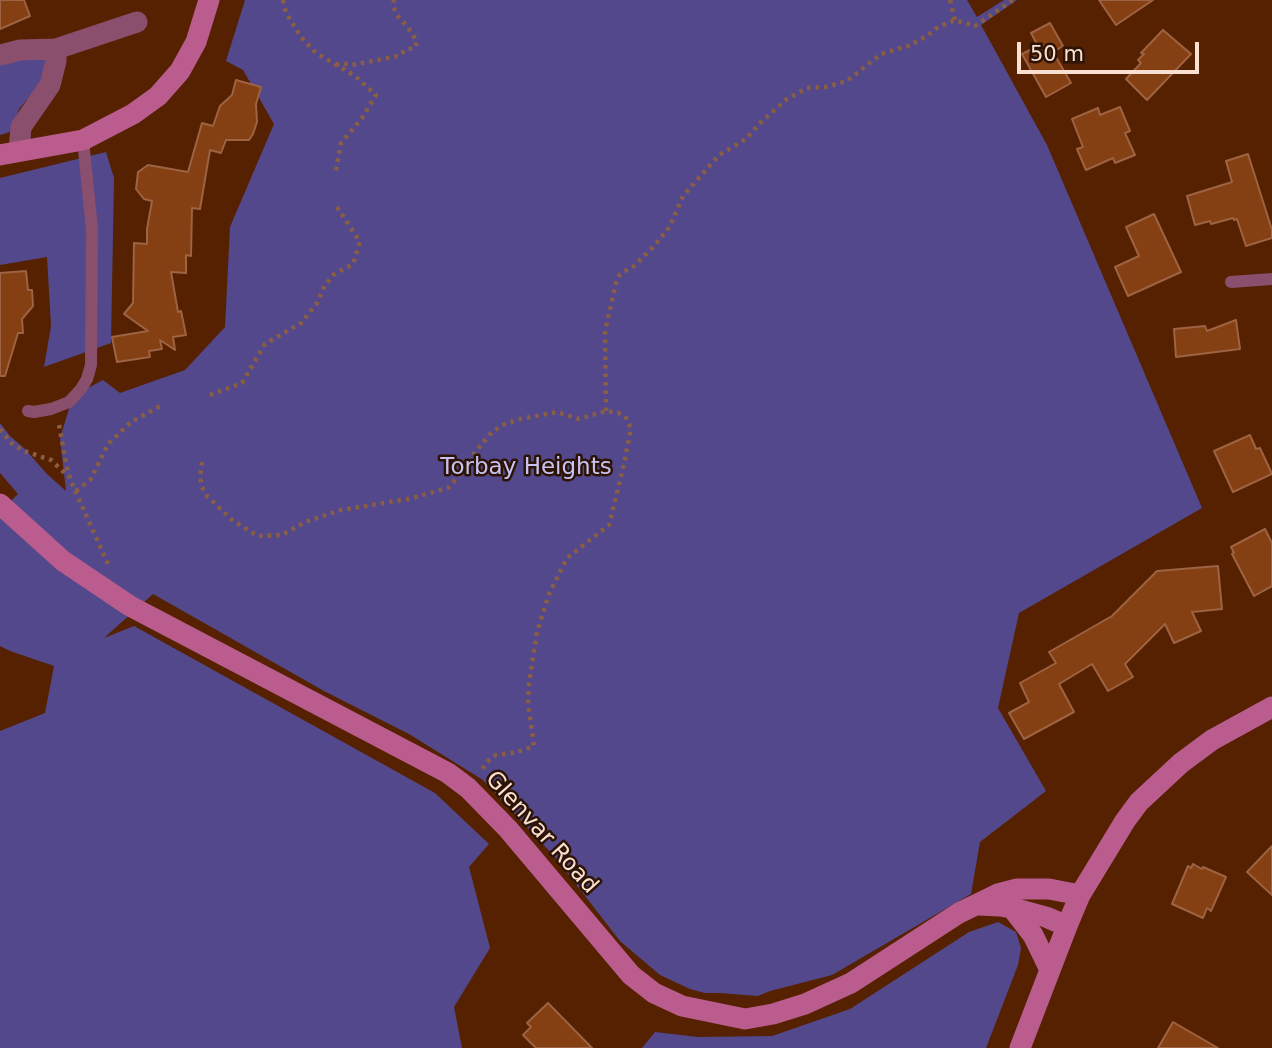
<!DOCTYPE html>
<style>
body{margin:0}
#map{position:relative;width:1272px;height:1048px;overflow:hidden;background:#552100;font-family:"DejaVu Sans",sans-serif}
canvas{display:block}
.scale{position:absolute;left:1017px;top:42px;width:182px;height:32px;box-sizing:border-box;border:4px solid #fbe0d2;border-top:0;padding-left:9px;font-size:21px;line-height:24px;white-space:nowrap;color:#fbe0d2;-webkit-text-stroke:5px #2b1406;paint-order:stroke}
</style>
<div id="map">
<canvas width="1272" height="1048"></canvas>
<div class="scale">50 m</div>
</div>
<script>
const c = document.querySelector('canvas').getContext('2d');
c.lineJoin = 'round';
function fillPath(path, color) { c.fillStyle = color; c.fill(path, 'evenodd'); }
const shape = rows => new Path2D(rows.map(r => 'M' + r).join(''));
function trace(path, color, width, dash) { c.strokeStyle = color; c.lineWidth = width; c.lineCap = dash ? 'butt' : 'round'; c.setLineDash(dash || []); c.stroke(path); }
function drawText(font, color, halo, rows, align = 'center') {
  c.font = font + ' "DejaVu Sans",sans-serif'; c.lineWidth = 5; c.setLineDash([]); c.textBaseline = 'middle'; c.strokeStyle = halo; c.fillStyle = color; for (const [text, x, y, turn = 0] of rows) {
    c.save(); c.translate(x, y); c.rotate((+turn || 0) * Math.PI / 180); c.textAlign = isNaN(turn) ? turn : align; if (halo) c.strokeText(text, 0, 0); c.fillText(text, 0, 0); c.restore();
  }
}
const green = shape([
 [245,0,967,0,977,17,1004,0,1017,0,981,25,1047,145,1202,508,1019,613,998,708,1046,791,980,842,971,894,832,975,770,991,758,996,720,993,705,993,690,989,660,975,620,941,554,856,483,780,409,734,324,691,153,594,104,638,134,626,435,793,489,844,469,867,490,948,454,1007,462,1048,0,1048,0,731,45,713,54,666,10,651,0,646,0,512,18,494,0,473,0,423,10,436,24,448,47,474,66,491,60,438,73,396,103,380,120,393,185,370,225,327,230,227,274,124,243,70,226,61],
 [46,55,46,75,36,89,19,109,10,132,0,135,0,62],
 [106,152,114,178,111,343,44,367,51,326,47,257,0,265,0,178],
 [998,922,1016,932,1021,948,1018,965,986,1048,642,1048,655,1032,698,1037,772,1036,850,1009,969,932]
]);
const building = shape([
 [0,0,24,0,30,16,0,29,0,0],
 [1099,0,1153,0,1116,25,1099,0],
 [1050,23,1063,46,1053,52,1071,83,1046,97,1022,54,1038,46,1031,33,1050,23],
 [1163,30,1191,54,1147,100,1126,79,1141,63,1138,60,1144,54,1141,53,1163,30],
 [236,80,261,87,256,104,257,122,253,134,249,140,226,140,221,153,210,150,200,209,192,208,191,256,186,255,186,273,171,272,178,312,181,311,186,335,173,337,175,350,160,340,162,349,149,351,150,357,117,362,112,337,148,331,124,314,133,303,134,243,147,244,147,229,152,201,144,199,136,189,138,172,148,165,188,172,202,123,213,126,220,106,232,95,236,80],
 [1120,107,1130,131,1125,133,1135,155,1115,163,1113,158,1086,170,1077,149,1083,147,1072,119,1098,108,1100,115,1120,107],
 [1248,154,1272,230,1272,238,1246,246,1237,219,1234,220,1233,218,1211,224,1210,221,1195,225,1187,196,1232,182,1226,161,1248,154],
 [1154,214,1181,272,1128,296,1115,267,1139,256,1126,227,1154,214],
 [26,271,28,290,32,290,33,306,22,319,23,333,18,333,5,376,0,376,0,273,26,271],
 [1236,320,1240,349,1176,357,1174,329,1205,326,1207,331,1236,320],
 [1250,435,1256,449,1260,448,1272,474,1233,492,1214,451,1250,435],
 [1265,529,1272,543,1272,586,1254,596,1232,554,1234,553,1231,547,1265,529],
 [1218,566,1222,609,1192,612,1201,631,1174,643,1165,624,1125,664,1133,677,1108,691,1092,664,1059,684,1074,712,1024,739,1009,713,1029,702,1020,683,1056,663,1049,652,1112,616,1157,571,1218,566],
 [1272,846,1272,895,1247,872,1272,846],
 [1193,864,1202,869,1203,867,1226,877,1211,911,1207,908,1203,918,1172,904,1188,866,1191,868,1193,864],
 [548,1003,592,1048,536,1048,523,1035,531,1027,527,1023,548,1003],
 [1173,1022,1218,1048,1158,1048,1173,1022]
]);
const path = shape([
 [283,0,286,13,301,37,316,53,355,76,376,95,362,118,341,143,335,175],
 [950,0,955,20],
 [336,65,341,63,352,65,398,56,407,49,415,48,417,41,406,25,397,15,393,6,394,0],
 [210,395,242,383,265,344,301,323,317,303,324,287,333,275,353,264,360,242,337,207],
 [606,411,605,331,616,283,620,274,634,266,655,245,670,226,683,196,719,155,746,139,760,123,787,99,807,88,826,87,847,81,881,54,908,46,927,36,938,27,955,20,975,26,1013,0],
 [59,425,67,468,73,486,108,564],
 [0,429,13,445,27,452,51,460,69,477],
 [202,462,200,477,202,487,207,496,232,520,258,536,282,535,305,522,341,510,408,499,448,488,463,471,476,451,492,432,503,425,520,419,557,412,579,419,606,411,618,413,625,416,631,428,624,464,609,525,567,558,549,594,537,632,529,683,528,704,534,746,518,752,496,755,487,762,480,773],
 [76,491,91,479,108,444,131,422,162,405]
]);
const lane = shape([
 [1231,282,1272,279],
 [28,411,34,412,51,409,69,402,81,389,87,379,91,365,92,229,83,140]
]);
const street = shape([
 [56,49,137,22],
 [0,55,20,50,56,49,56,61,50,85,21,127,19,151]
]);
const secondary = shape([
 [0,155,83,140,133,114,158,96,180,71,196,42,209,0],
 [0,504,63,561,130,606,448,773,468,788,508,829,631,975,654,993,682,1006,745,1019,773,1014,805,1004,851,983,959,913,998,894,1017,889,1049,889,1080,895],
 [979,905,1000,906,1017,909,1046,917,1067,926],
 [1012,908,1033,935,1050,970],
 [1020,1048,1067,926,1080,895,1125,821,1139,802,1181,763,1212,740,1272,707]
]);
const parkNames = [
 ["Torbay Heights",526,468]
];
const streetNames = [
 ["Glenvar Road",541,833,48]
];
fillPath(green, '#54488c');
fillPath(building, '#843f12');
trace(building, '#9d6342', 2);
trace(path, '#8a5e43', 4.5, [3.5, 5]);
trace(lane, '#8a4f6d', 12);
trace(street, '#8a4f6d', 21);
trace(secondary, '#ba5c8d', 21);
drawText('23px', '#c7c2f2', '#2b1406', parkNames);
drawText('23px', '#fbe0d2', '#2b1406', streetNames);
</script>
